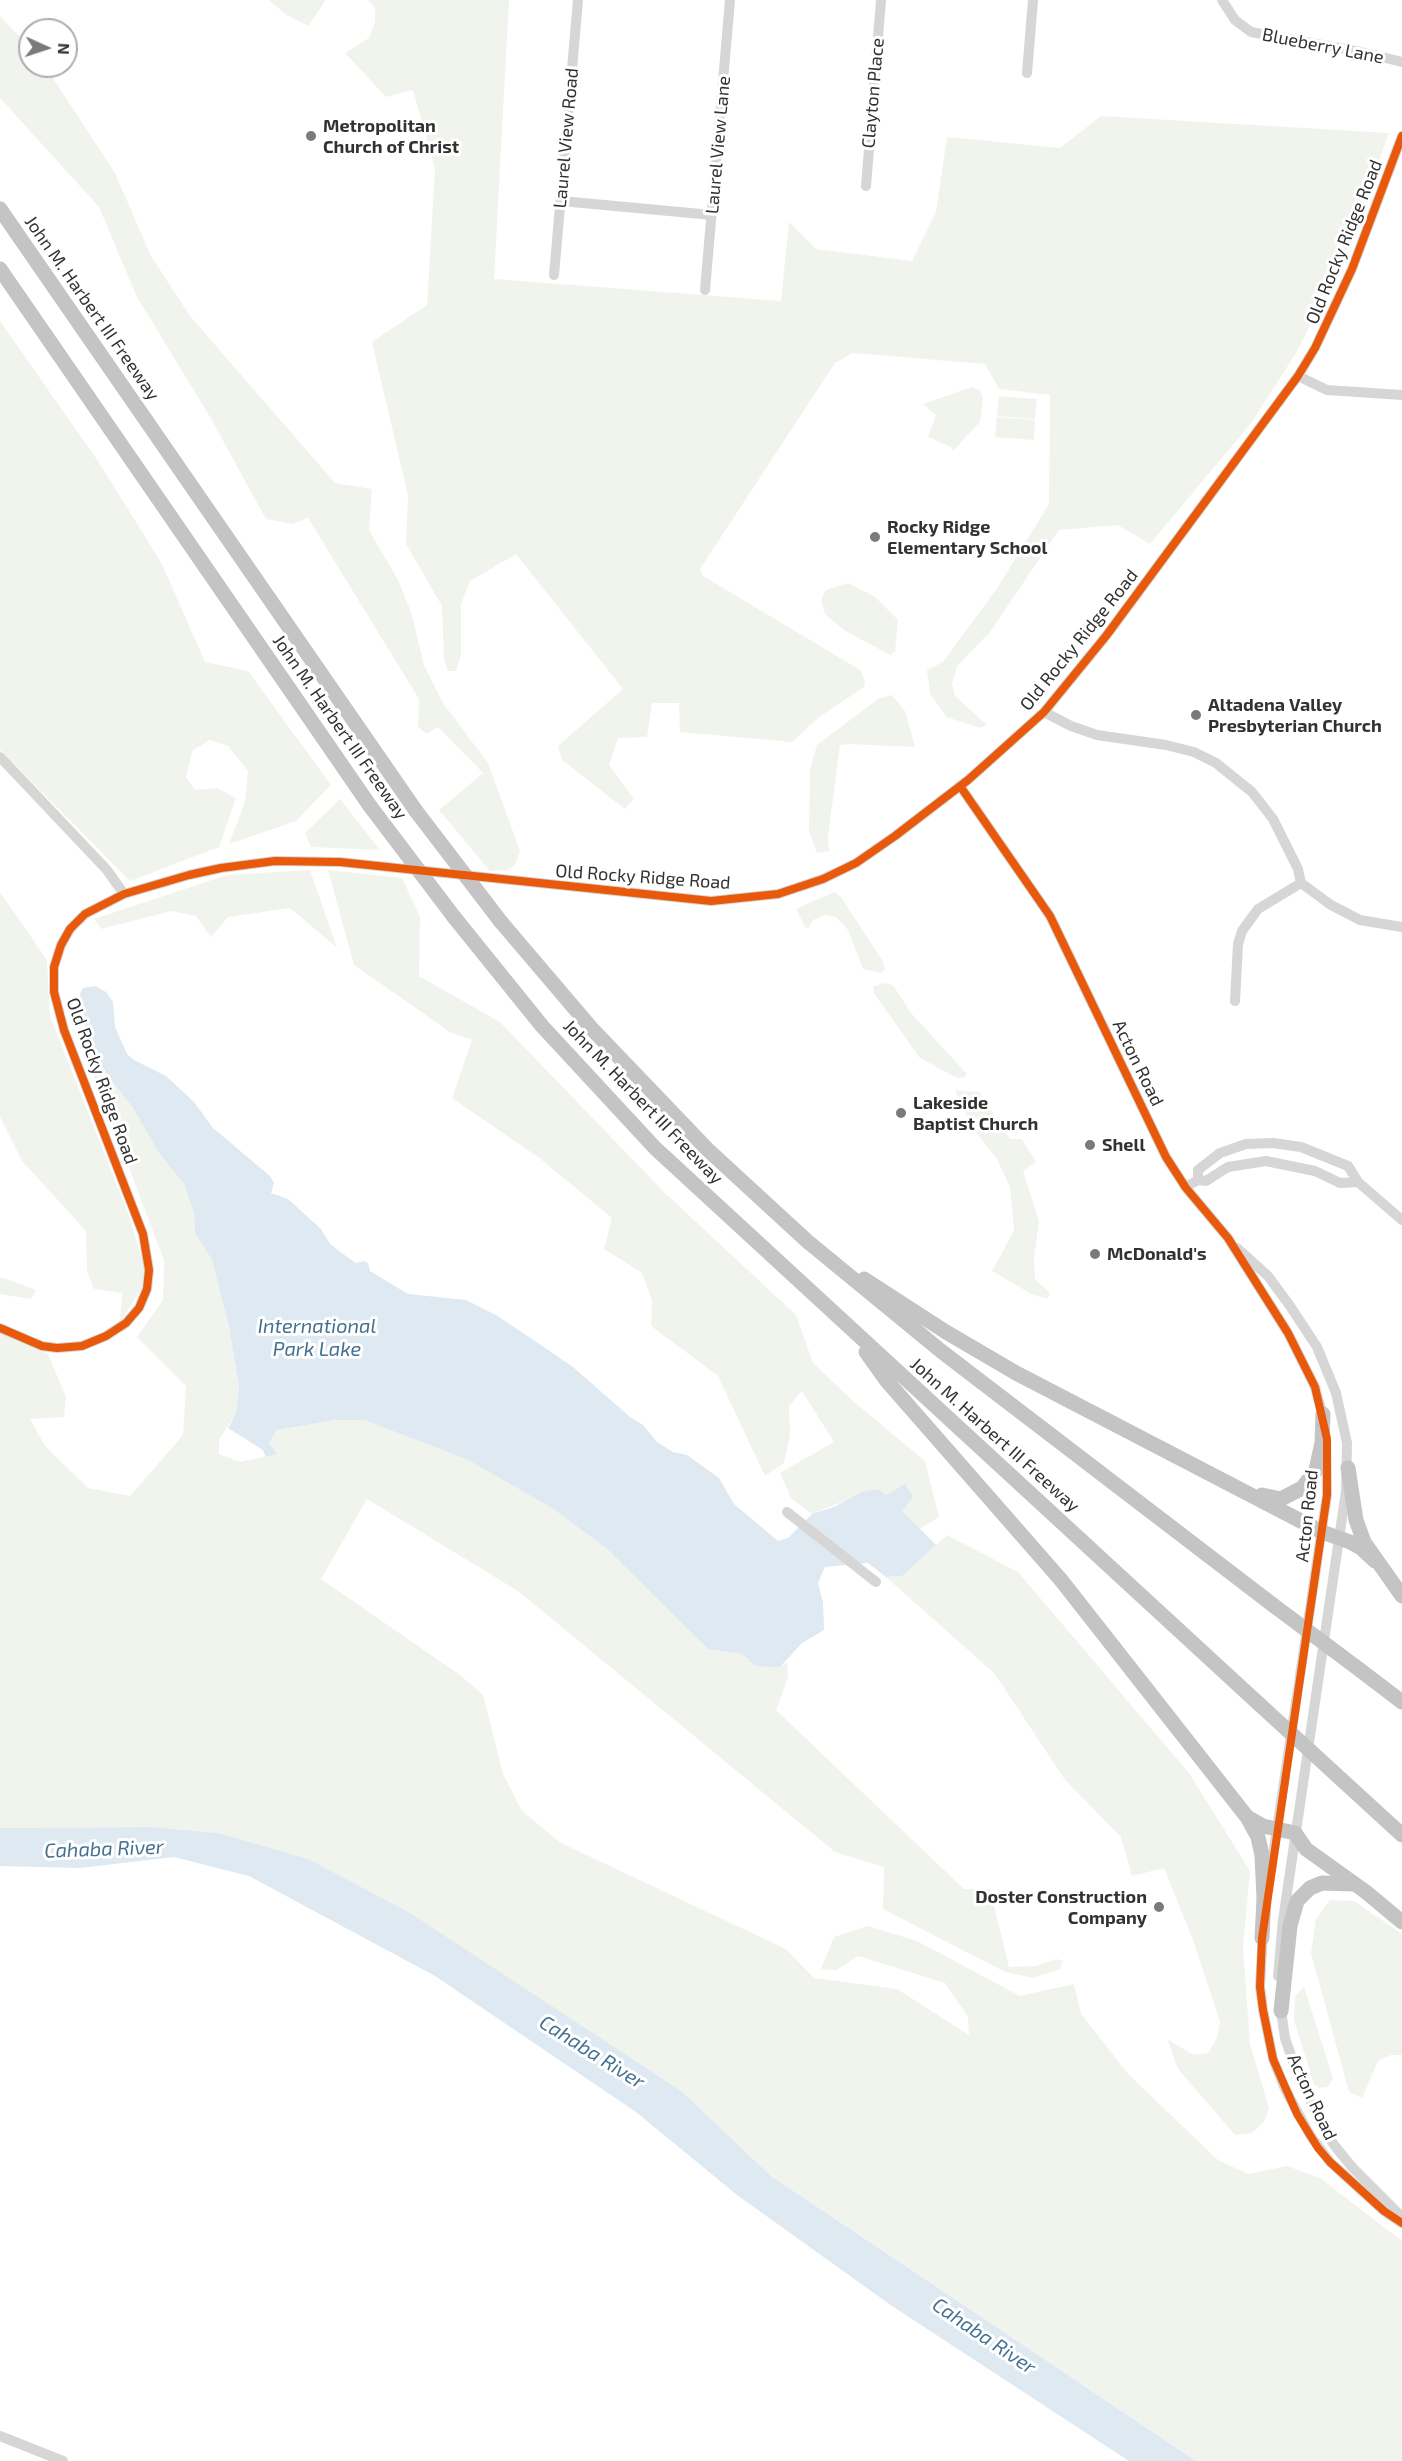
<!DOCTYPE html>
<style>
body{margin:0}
#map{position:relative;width:1402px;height:2461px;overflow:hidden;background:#fff;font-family:"Exo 2",sans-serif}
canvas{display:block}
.north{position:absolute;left:18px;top:18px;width:60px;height:60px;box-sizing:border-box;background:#fff;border:2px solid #adadad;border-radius:50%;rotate:93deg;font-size:16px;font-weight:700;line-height:24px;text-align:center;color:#323232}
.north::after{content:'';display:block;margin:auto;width:21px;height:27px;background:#7a7a7a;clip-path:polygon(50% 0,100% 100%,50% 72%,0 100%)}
</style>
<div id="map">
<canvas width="1402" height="2461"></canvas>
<div class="north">N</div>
</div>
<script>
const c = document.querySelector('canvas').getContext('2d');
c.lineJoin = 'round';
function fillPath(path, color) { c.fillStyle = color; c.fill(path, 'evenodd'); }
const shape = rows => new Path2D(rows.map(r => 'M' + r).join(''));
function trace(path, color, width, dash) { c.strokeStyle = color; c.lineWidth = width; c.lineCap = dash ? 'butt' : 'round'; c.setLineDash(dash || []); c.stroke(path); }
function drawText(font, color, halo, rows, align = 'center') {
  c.font = font + ' "Exo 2",sans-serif'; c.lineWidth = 6; c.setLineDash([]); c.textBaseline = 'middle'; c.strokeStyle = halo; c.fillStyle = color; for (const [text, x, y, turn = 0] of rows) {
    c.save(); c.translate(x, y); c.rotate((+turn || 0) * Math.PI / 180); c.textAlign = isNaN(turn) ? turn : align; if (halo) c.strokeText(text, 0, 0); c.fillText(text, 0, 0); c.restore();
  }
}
const green = shape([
 [269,0,326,0,308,26,285,14],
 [368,0,509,0,494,279,781,301,789,222,816,249,912,261,936,212,947,137,1060,148,1101,116,1389,133,1339,269,1296,353,1252,422,1150,544,1118,525,1059,530,990,632,957,666,952,684,955,696,987,725,980,728,947,717,930,694,927,670,943,662,998,587,1049,504,1050,395,999,389,985,364,853,353,835,363,700,569,703,576,860,670,865,681,864,687,818,718,792,742,680,732,679,703,652,703,647,737,618,738,609,765,634,799,625,809,562,760,558,746,623,689,516,554,470,581,461,604,461,654,456,671,448,671,444,660,442,606,406,544,408,496,372,342,427,305,435,169,413,90,386,97,345,53,369,38,375,22,375,8],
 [0,16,30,48,30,66,45,66,115,173,151,256,190,316,335,483,372,489,369,530,398,580,411,612,424,665,443,703,488,763,520,851,515,865,507,870,490,871,439,810,483,773,438,727,426,734,418,726,419,699,308,518,292,524,266,519,210,417,137,297,99,207,0,98],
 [0,321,100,464,162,564,205,662,248,671,331,785,296,821,229,844,245,802,248,771,228,746,210,740,192,751,186,777,195,790,217,788,236,798,219,847,130,881,0,750],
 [972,387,980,391,983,398,981,418,978,424,953,451,951,447,928,437,936,415,923,404],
 [999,396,1037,399,1035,419,997,416],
 [997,417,1035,420,1034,440,995,437],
 [848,583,875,597,898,620,895,652,890,655,844,630,825,614,821,600,826,590],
 [892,695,905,711,915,747,849,744,840,745,828,836,829,851,817,853,809,831,810,769,817,745,878,699],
 [340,799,380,850,311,847,305,833],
 [310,870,337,948,290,908,228,917,211,937,196,916,171,911,101,929,94,919,227,875],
 [328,870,402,878,420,917,419,976,500,1022,665,1193,796,1315,813,1363,853,1401,925,1461,939,1517,920,1529,886,1495,847,1500,812,1514,791,1498,780,1473,834,1442,802,1391,789,1406,790,1435,784,1463,765,1476,718,1376,651,1326,652,1300,642,1273,604,1249,612,1218,538,1157,452,1098,472,1040,450,1032,354,965],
 [0,892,47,960,50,1016,128,1213,144,1266,142,1288,120,1322,122,1293,94,1289,87,1272,86,1231,22,1161,0,1117],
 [834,892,841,897,882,960,885,968,882,973,863,969,848,930,836,917,825,915,813,920,808,929,805,927,796,909],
 [883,983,893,985,911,1013,967,1074,965,1077,958,1078,951,1075,919,1057,874,993,873,987],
 [85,1032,96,1057,110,1079,133,1108,159,1153,184,1184,194,1213,195,1233,212,1260,229,1327,239,1386,236,1413,219,1440,219,1454,240,1462,276,1454,269,1443,277,1430,335,1420,364,1420,468,1460,552,1508,606,1548,708,1649,743,1654,746,1659,768,1667,780,1667,787,1662,788,1678,776,1710,964,1889,990,1889,1009,1967,1036,1966,1056,1959,1063,1961,1060,1969,1033,1978,1005,1972,883,1909,884,1867,835,1852,518,1591,367,1499,321,1579,460,1675,483,1695,503,1774,522,1811,561,1843,786,1949,814,1978,897,1989,969,2035,968,2017,945,1983,858,1956,836,1970,821,1969,834,1937,868,1926,917,1941,1020,1996,1074,1984,1081,2014,1129,2075,1218,2160,1248,2174,1287,2166,1320,2178,1402,2241,1402,2461,1196,2461,771,2176,680,2091,308,1859,218,1833,152,1827,0,1828,0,1330,48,1354,66,1397,64,1417,30,1419,45,1446,88,1488,130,1496,183,1435,186,1386,137,1337,163,1300,164,1260,79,1037],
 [955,1090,979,1092,1010,1139,1022,1139,1036,1162,1023,1171,1039,1221,1034,1257,1035,1279,1050,1293,1047,1299,1031,1294,992,1271,1014,1231,1010,1187,997,1159,974,1130],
 [0,1277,36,1290,31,1299,0,1294],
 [947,1535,1018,1572,1189,1773,1250,1871,1243,1947,1250,2044,1269,2108,1264,2122,1252,2133,1235,2135,1178,2069,1167,2039,1194,2055,1208,2053,1217,2038,1220,2022,1193,1940,1164,1868,1132,1876,1121,1837,1065,1780,995,1674,886,1577,902,1576],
 [1330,1900,1354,1901,1402,1934,1402,2055,1391,2055,1378,2061,1362,2098,1349,2092,1311,1953,1316,1919],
 [1304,1987,1333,2078,1328,2087,1319,2088,1314,2084,1294,2020,1295,1996]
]);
const water = shape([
 [95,986,106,992,113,1002,115,1027,127,1054,134,1060,166,1076,194,1102,213,1128,270,1176,274,1183,271,1193,288,1199,321,1229,330,1244,343,1254,356,1263,364,1261,368,1263,370,1271,408,1294,466,1300,496,1315,529,1337,573,1367,630,1417,643,1425,657,1442,673,1452,687,1455,719,1478,734,1504,778,1541,788,1538,812,1514,834,1507,862,1492,878,1489,886,1495,905,1484,913,1497,902,1511,936,1545,902,1576,886,1577,868,1563,825,1567,818,1583,823,1602,824,1630,802,1643,780,1667,768,1667,754,1665,742,1654,708,1649,606,1548,552,1508,468,1460,364,1420,335,1420,277,1430,269,1443,277,1454,266,1457,263,1450,228,1428,236,1413,239,1386,229,1327,212,1260,195,1233,194,1213,184,1184,159,1153,133,1108,110,1079,96,1057,85,1032,80,994,83,988],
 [152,1827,218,1833,308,1859,410,1913,681,2091,771,2176,1196,2461,1129,2461,892,2306,737,2195,636,2112,435,1976,249,1876,174,1857,80,1868,0,1866,0,1828]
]);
const minor = shape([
 [1222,0,1235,20,1251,32,1361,52,1402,62],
 [1027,73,1033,0],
 [866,186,881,0],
 [561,201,712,215],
 [554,275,578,0],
 [705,290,730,0],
 [1298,376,1327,390,1402,395],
 [1044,712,1071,726,1097,735,1166,745,1194,752,1216,763,1252,792,1273,819,1298,869,1301,883,1331,905,1360,920,1402,927],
 [0,757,107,870,124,894],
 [960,786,1050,916,1166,1157,1186,1188,1228,1238,1288,1333,1315,1387,1324,1420],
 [1235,1001,1238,944,1242,931,1258,909,1301,883],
 [1198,1180,1198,1170,1220,1153,1246,1144,1273,1143,1301,1147,1348,1166,1358,1182,1402,1220],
 [1191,1184,1198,1180,1206,1181,1228,1167,1266,1161,1315,1171,1340,1183,1358,1182],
 [1237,1248,1268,1276,1290,1306,1317,1347,1336,1393,1347,1443,1346,1491,1283,1920,1278,1976],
 [0,1328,42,1346,57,1348,82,1346,106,1336,126,1323,139,1308,147,1289,149,1270,143,1234,64,1030,54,992,54,967,61,945,70,929,85,914,124,894,189,875,221,868,275,861,340,862,711,901,778,894,823,879,856,863,895,836,968,780,1044,712,1106,636,1298,376,1315,348,1352,269,1402,136],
 [787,1512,876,1582],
 [1268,1889,1327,1495,1326,1438],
 [1263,1932,1260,1987,1263,2010,1273,2059,1285,2089,1310,2135,1330,2162,1384,2211,1402,2223],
 [1280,2004,1285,2038,1296,2070,1320,2122,1334,2145,1352,2167,1402,2217],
 [0,2436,63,2461]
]);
const highway = shape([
 [0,209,416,811],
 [0,269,370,806],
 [454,917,542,1026,655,1148,1259,1704],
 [501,922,593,1030,707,1149,807,1241,941,1351,1273,1605],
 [864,1279,946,1332,1016,1373,1322,1532,1350,1542,1361,1548,1375,1561],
 [866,1352,886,1380,1061,1580,1247,1817,1258,1837,1262,1855,1264,1898,1262,1938],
 [1348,1468,1356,1520,1364,1542,1402,1596],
 [1262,1495,1281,1499,1302,1488,1316,1470,1322,1443,1323,1414],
 [1360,1670,1402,1702],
 [1342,1780,1402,1835],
 [1247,1817,1263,1826,1295,1833,1306,1849,1366,1892,1402,1922],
 [1281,2011,1290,1926,1297,1901,1310,1888,1322,1883,1353,1884]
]);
const highwayBridge = shape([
 [370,806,454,917],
 [416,811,501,922],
 [1273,1605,1360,1670],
 [1259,1704,1342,1780]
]);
const cycleway = shape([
 [960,786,1050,916,1166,1157,1186,1188,1228,1238,1288,1333,1315,1387,1327,1439,1327,1495,1262,1938,1260,1987,1263,2010,1273,2059,1297,2114,1318,2148,1330,2162,1384,2211,1402,2223],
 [0,1328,42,1346,57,1348,82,1346,106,1336,126,1323,139,1308,147,1289,149,1270,143,1234,64,1030,54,992,54,967,61,945,70,929,85,914,124,894,189,875,221,868,275,861,340,862,711,901,778,894,823,879,856,863,895,836,968,780,1044,712,1106,636,1298,376,1315,348,1352,269,1402,136]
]);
const markers = [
 [311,136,6,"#7a7a7a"],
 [875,537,6,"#7a7a7a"],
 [1196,715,6,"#7a7a7a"],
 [901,1113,6,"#7a7a7a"],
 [1090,1145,6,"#7a7a7a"],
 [1095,1254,6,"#7a7a7a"],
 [1159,1907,6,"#7a7a7a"]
];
const streetNames = [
 ["Blueberry Lane",1323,46,11],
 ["Clayton Place",873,93,-85],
 ["Laurel View Road",566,138,-85],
 ["Laurel View Lane",718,145,-85],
 ["Old Rocky Ridge Road",1344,242,-68],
 ["John M. Harbert III Freeway",92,308,55],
 ["Old Rocky Ridge Road",1079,640,-51],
 ["John M. Harbert III Freeway",340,727,55],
 ["Old Rocky Ridge Road",643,877,4],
 ["Acton Road",1138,1063,64],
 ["Old Rocky Ridge Road",102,1081,70],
 ["John M. Harbert III Freeway",643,1102,46],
 ["John M. Harbert III Freeway",995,1435,42],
 ["Acton Road",1307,1516,-84],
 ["Acton Road",1312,2097,65]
];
const poiNames = [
 ["Metropolitan",323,126],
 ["Church of Christ",323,147],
 ["Rocky Ridge",887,527],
 ["Elementary School",887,548],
 ["Altadena Valley",1208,705],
 ["Presbyterian Church",1208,726],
 ["Lakeside",913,1103],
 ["Baptist Church",913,1124],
 ["Shell",1102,1145],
 ["McDonald's",1107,1254],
 ["Doster Construction",1147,1897,"right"],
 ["Company",1147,1918,"right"]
];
const waterNames = [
 ["International",317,1326],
 ["Park Lake",317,1349],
 ["Cahaba River",104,1849,-2],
 ["Cahaba River",592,2052,32],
 ["Cahaba River",984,2336,34]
];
fillPath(green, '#f1f4ed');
fillPath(water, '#dee9f1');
trace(minor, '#d6d6d6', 10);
trace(highway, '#c4c4c4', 15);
trace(highwayBridge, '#c4c4c4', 15);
trace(cycleway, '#e8590c', 8);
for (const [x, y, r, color] of markers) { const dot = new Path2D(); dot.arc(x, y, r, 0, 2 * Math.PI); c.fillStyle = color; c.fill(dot); trace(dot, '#fff', 2); }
drawText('18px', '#323232', '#fff', streetNames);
drawText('bold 18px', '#323232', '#fff', poiNames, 'left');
drawText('italic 20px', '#457190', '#fff', waterNames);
</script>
